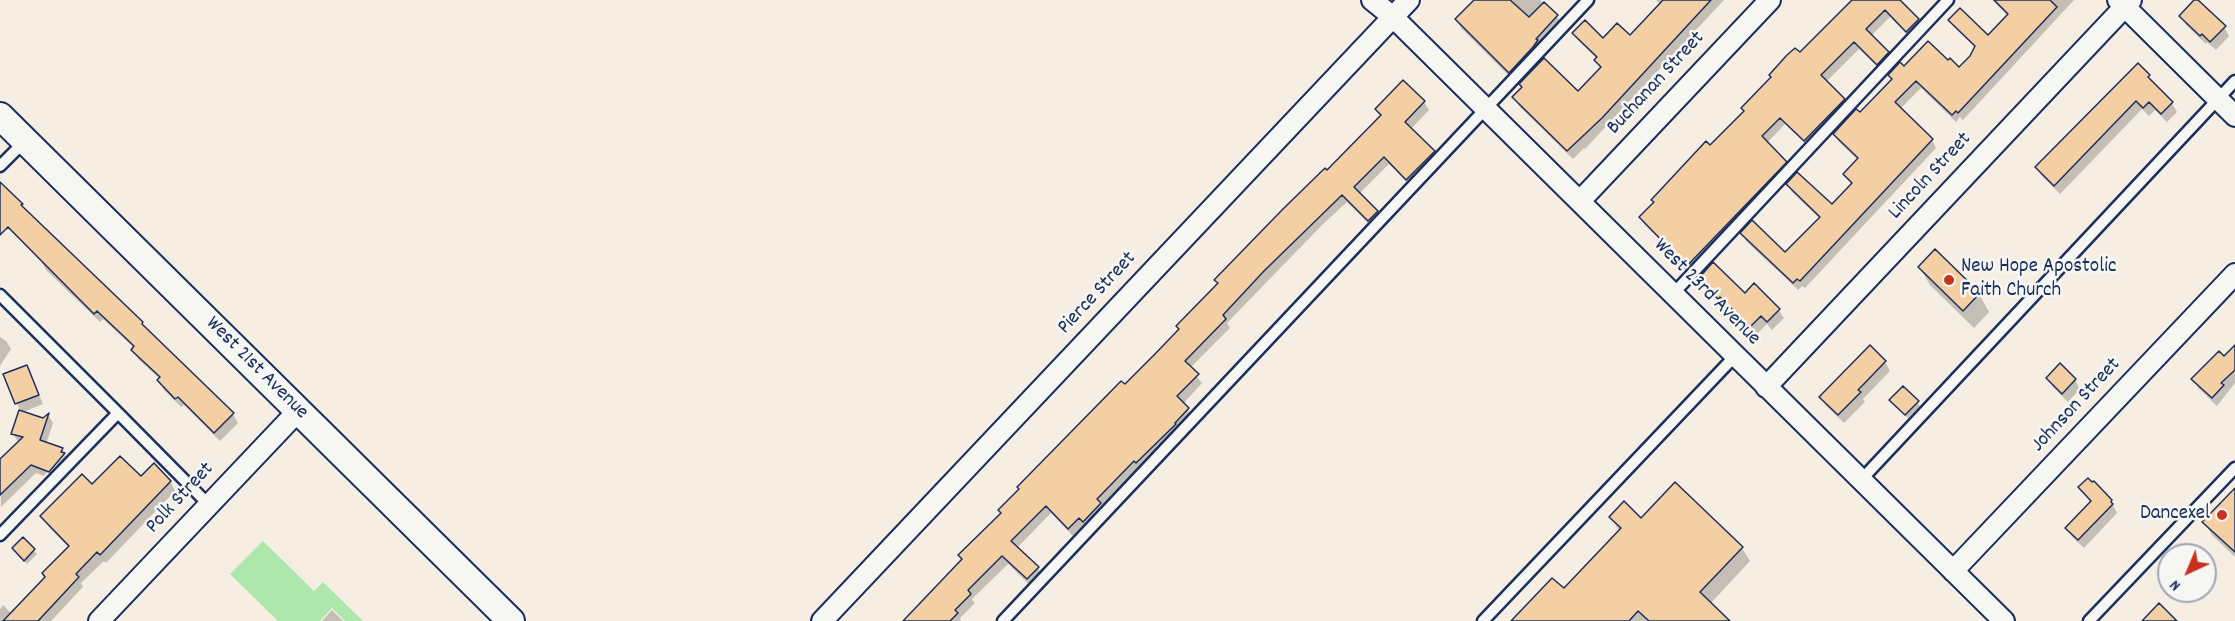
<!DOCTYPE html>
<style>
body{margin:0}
#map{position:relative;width:2235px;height:621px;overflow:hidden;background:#f6eee2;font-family:Dekko,sans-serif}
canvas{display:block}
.north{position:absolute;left:2157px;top:543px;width:60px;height:60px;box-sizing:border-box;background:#f6f6f2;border:2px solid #9ea6b7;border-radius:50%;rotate:224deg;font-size:16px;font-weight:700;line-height:24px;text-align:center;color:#1b2f5e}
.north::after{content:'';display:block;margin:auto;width:21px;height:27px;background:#c8321e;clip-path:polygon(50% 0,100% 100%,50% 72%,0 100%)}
</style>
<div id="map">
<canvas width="2235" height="621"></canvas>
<div class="north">N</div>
</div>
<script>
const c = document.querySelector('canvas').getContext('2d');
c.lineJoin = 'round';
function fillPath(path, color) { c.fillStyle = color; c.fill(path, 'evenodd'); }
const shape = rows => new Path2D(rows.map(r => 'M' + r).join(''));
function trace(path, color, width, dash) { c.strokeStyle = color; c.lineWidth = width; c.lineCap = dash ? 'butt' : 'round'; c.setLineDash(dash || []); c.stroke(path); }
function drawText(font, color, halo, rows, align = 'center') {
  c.font = font + ' Dekko,sans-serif'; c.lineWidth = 5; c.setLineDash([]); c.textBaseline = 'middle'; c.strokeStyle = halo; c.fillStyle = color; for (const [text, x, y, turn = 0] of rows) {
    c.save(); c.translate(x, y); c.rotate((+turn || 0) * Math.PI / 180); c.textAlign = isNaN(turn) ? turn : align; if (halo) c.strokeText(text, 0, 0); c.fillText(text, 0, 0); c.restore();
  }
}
const green = shape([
 [263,541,314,591,323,582,363,621,345,621,332,608,320,621,278,621,230,574]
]);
const shadow = shape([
 [1476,0,1540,0,1557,16,1562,24,1514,81,1461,28,1457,20],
 [1656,0,1724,0,1585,149,1584,148,1573,159,1519,106,1514,98,1578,93,1601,69,1596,61,1597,59,1579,41,1574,33,1603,40,1630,37,1660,4],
 [1854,0,1898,0,1917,20,1922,28,1911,38,1890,17,1871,36,1888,53,1892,60,1882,71,1859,49,1826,82,1844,100,1849,107,1809,147,1785,124,1767,143,1785,162,1790,170,1692,275,1679,264,1675,255,1645,225,1640,218],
 [1992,0,2074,0,1963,120,1960,117,1956,122,1921,88,1900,109,1932,140,1936,148,1805,288,1802,286,1798,290,1746,241,1742,234,1785,254,1820,219,1792,192,1788,184,1832,206,1852,185,1845,174,1858,160,1839,142,1835,134,1860,114,1892,80,1890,75,1904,68,1948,62,1960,70,1971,57,1976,48,1954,27,1950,20,1988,37,2008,16],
 [2181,16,2224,27,2229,36,2216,50,2207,42,2206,44,2186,25],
 [2138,65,2172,103,2177,112,2167,122,2155,110,2149,116,2142,109,2060,194,2042,176,2037,167],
 [1403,82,1424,102,1429,110,1411,129,1434,152,1439,160,1412,187,1389,164,1359,194,1377,212,1382,221,1374,229,1347,202,1322,225,1227,323,1230,328,1190,368,1202,383,1183,404,1193,417,1102,508,1105,512,1088,529,1084,525,1073,536,1051,513,1017,548,1038,568,1042,576,1032,587,1008,564,972,599,975,603,960,618,961,621,903,621,963,560,960,555,1180,331,1219,285,1216,280,1381,117,1377,109],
 [0,184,22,205,26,212,142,323,147,332,233,414,238,423,220,441,184,405,181,407,164,390,159,381,160,379,138,359,133,350,134,348,103,319,100,322,46,270,41,261,0,220],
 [1935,252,1979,294,1989,312,1974,328,1930,285,1920,268],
 [1699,279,1745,295,1778,309,1784,318,1772,330,1767,324,1756,335,1726,305,1724,306,1705,288],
 [0,337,6,341,11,349,0,366],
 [1870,347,1885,362,1890,371,1863,399,1865,402,1844,423,1826,406,1821,397],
 [2235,347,2235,383,2217,406,2198,388,2193,379,2224,358],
 [5,375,31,376,43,404,21,413,44,420,48,415,53,423,46,444,62,449,65,454,62,454,44,476,36,473,1,507,0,462,19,444,13,433,20,410],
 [2048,378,2075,380,2080,389,2068,402,2053,387],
 [1917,402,1920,406,1908,418,1893,404],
 [65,455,66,459,54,480,47,477],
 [141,478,170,481,175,491,106,563,104,561,81,583,83,587,51,621,0,621,0,609,3,605,12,614,46,578,69,548,48,526,42,516,92,486],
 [2092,484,2111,501,2117,513,2084,548,2072,537,2067,528,2091,503,2080,487],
 [2235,490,2235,557,2212,535,2204,522],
 [1611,517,1641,520,1742,548,1750,561,1710,604,1728,621,1513,621,1564,590,1619,531],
 [23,539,37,554,27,564,13,549],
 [332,610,343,621,322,621]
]);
const building = shape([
 [1474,0,1510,0,1529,17,1544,2,1558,15,1536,39,1538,40,1533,47,1509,73,1455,19,1474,0],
 [1663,0,1711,0,1602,118,1567,151,1512,97,1522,87,1519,84,1544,58,1578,91,1601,67,1594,60,1597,57,1572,33,1585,20,1603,38,1617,23,1630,35,1663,0],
 [1852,0,1900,0,1919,19,1906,32,1885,10,1866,29,1889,52,1877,65,1854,42,1821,75,1845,99,1804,141,1780,118,1762,136,1787,162,1685,268,1673,256,1675,254,1639,217,1654,202,1651,200,1706,141,1710,145,1744,111,1741,108,1771,77,1769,75,1787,55,1795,48,1800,52,1852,0],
 [1994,0,2050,0,2057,7,1958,113,1956,111,1952,115,1916,81,1895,102,1933,139,1800,281,1797,279,1793,283,1740,233,1752,220,1785,252,1820,217,1786,184,1797,172,1832,204,1852,183,1843,174,1858,158,1833,134,1856,109,1860,112,1892,79,1888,75,1900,62,1904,66,1928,41,1948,60,1950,58,1959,67,1970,56,1975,46,1948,20,1960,8,1988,35,2008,14,1994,0],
 [2194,0,2198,0,2226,26,2210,42,2202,34,2200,36,2179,16,2194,0],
 [2138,63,2150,75,2148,77,2173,102,2161,114,2149,102,2143,108,2136,101,2054,186,2035,167,2138,63],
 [1403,80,1425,101,1405,122,1435,151,1406,180,1384,157,1354,187,1378,211,1368,221,1342,195,1264,271,1223,315,1226,319,1185,361,1199,374,1177,396,1189,408,1175,423,1176,424,1136,463,1134,461,1097,499,1101,503,1083,522,1079,518,1068,529,1046,506,1011,541,1039,567,1027,579,1002,556,968,590,971,594,955,610,958,613,950,621,903,621,962,559,958,555,1001,513,998,510,1019,489,1017,487,1121,381,1125,384,1155,354,1179,329,1176,326,1218,283,1214,280,1283,209,1325,168,1327,170,1381,115,1375,109,1403,80],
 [0,182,23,204,21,205,143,322,142,324,234,413,214,433,178,397,175,399,157,380,160,377,131,350,134,346,97,311,94,314,8,227,0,235,0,182],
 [1935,249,1980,293,1963,311,1918,267,1935,249],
 [1713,262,1745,293,1754,283,1780,309,1767,322,1761,316,1750,327,1720,297,1718,299,1698,279,1713,262],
 [1870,345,1886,361,1858,390,1861,392,1838,415,1819,397,1870,345],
 [2235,345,2235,370,2221,383,2224,385,2212,398,2191,379,2219,351,2224,356,2235,345],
 [2060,363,2076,379,2062,394,2046,378,2060,363],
 [27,365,39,395,15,404,3,374,27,365],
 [1903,386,1919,401,1905,415,1889,400,1903,386],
 [19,410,43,418,49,413,40,440,63,448,61,452,65,453,49,472,31,465,0,495,0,459,23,437,11,434,19,410],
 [120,456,141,476,154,463,171,481,100,555,97,552,76,574,79,577,38,621,3,621,45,577,42,573,69,546,40,516,82,474,92,484,120,456],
 [2088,478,2092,482,2094,481,2112,500,2111,502,2113,504,2078,540,2065,528,2091,501,2078,487,2088,478],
 [1675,482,1743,547,1700,592,1730,621,1649,621,1638,611,1629,621,1511,621,1552,578,1564,588,1621,528,1609,517,1624,501,1641,518,1675,482],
 [2235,488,2235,552,2202,522,2235,488],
 [23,537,35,549,24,561,12,548,23,537],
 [2159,603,2177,621,2142,621,2159,603]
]);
const service = shape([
 [0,166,25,141],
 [1673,294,1948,0],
 [0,295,118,413,0,535],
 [118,413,209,505],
 [1861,480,2235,81],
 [1003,621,1588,0],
 [1483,621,1735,356],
 [2089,621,2235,468]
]);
const minor = shape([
 [1372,0,1393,17,2004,621],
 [2118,0,2235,116],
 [1580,201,1770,0],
 [1766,387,2131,0],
 [1953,571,2235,274],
 [99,621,298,411],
 [822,621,1409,0]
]);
const tertiary = shape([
 [0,116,511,621]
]);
const markers = [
 [1949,280,6,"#c8321e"],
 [2222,515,6,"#c8321e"]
];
const streetNames = [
 ["Buchanan Street",1657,84,-47],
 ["Lincoln Street",1931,177,-47],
 ["West 23rd Avenue",1706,293,45],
 ["Pierce Street",1098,294,-47],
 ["West 21st Avenue",256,369,45],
 ["Johnson Street",2077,406,-47],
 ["Polk Street",181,499,-47]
];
const poiNames = [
 ["New Hope Apostolic",1961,268],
 ["Faith Church",1961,292],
 ["Dancexel",2210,515,"right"]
];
fillPath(green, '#ade7ac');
fillPath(shadow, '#0003');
fillPath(building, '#f4cfa4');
trace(building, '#1b2f5e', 1.5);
trace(service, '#1b2f5e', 15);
trace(minor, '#1b2f5e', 24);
trace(tertiary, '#1b2f5e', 30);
trace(service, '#f6f6f2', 10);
trace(minor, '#f6f6f2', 20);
trace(tertiary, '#f6f6f2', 26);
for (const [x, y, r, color] of markers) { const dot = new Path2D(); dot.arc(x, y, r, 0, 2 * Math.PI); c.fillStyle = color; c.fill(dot); trace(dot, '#f6f6f2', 2); }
drawText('21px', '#1b2f5e', '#f6f6f2', streetNames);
drawText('21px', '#1b2f5e', '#f6f6f2', poiNames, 'left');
</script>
